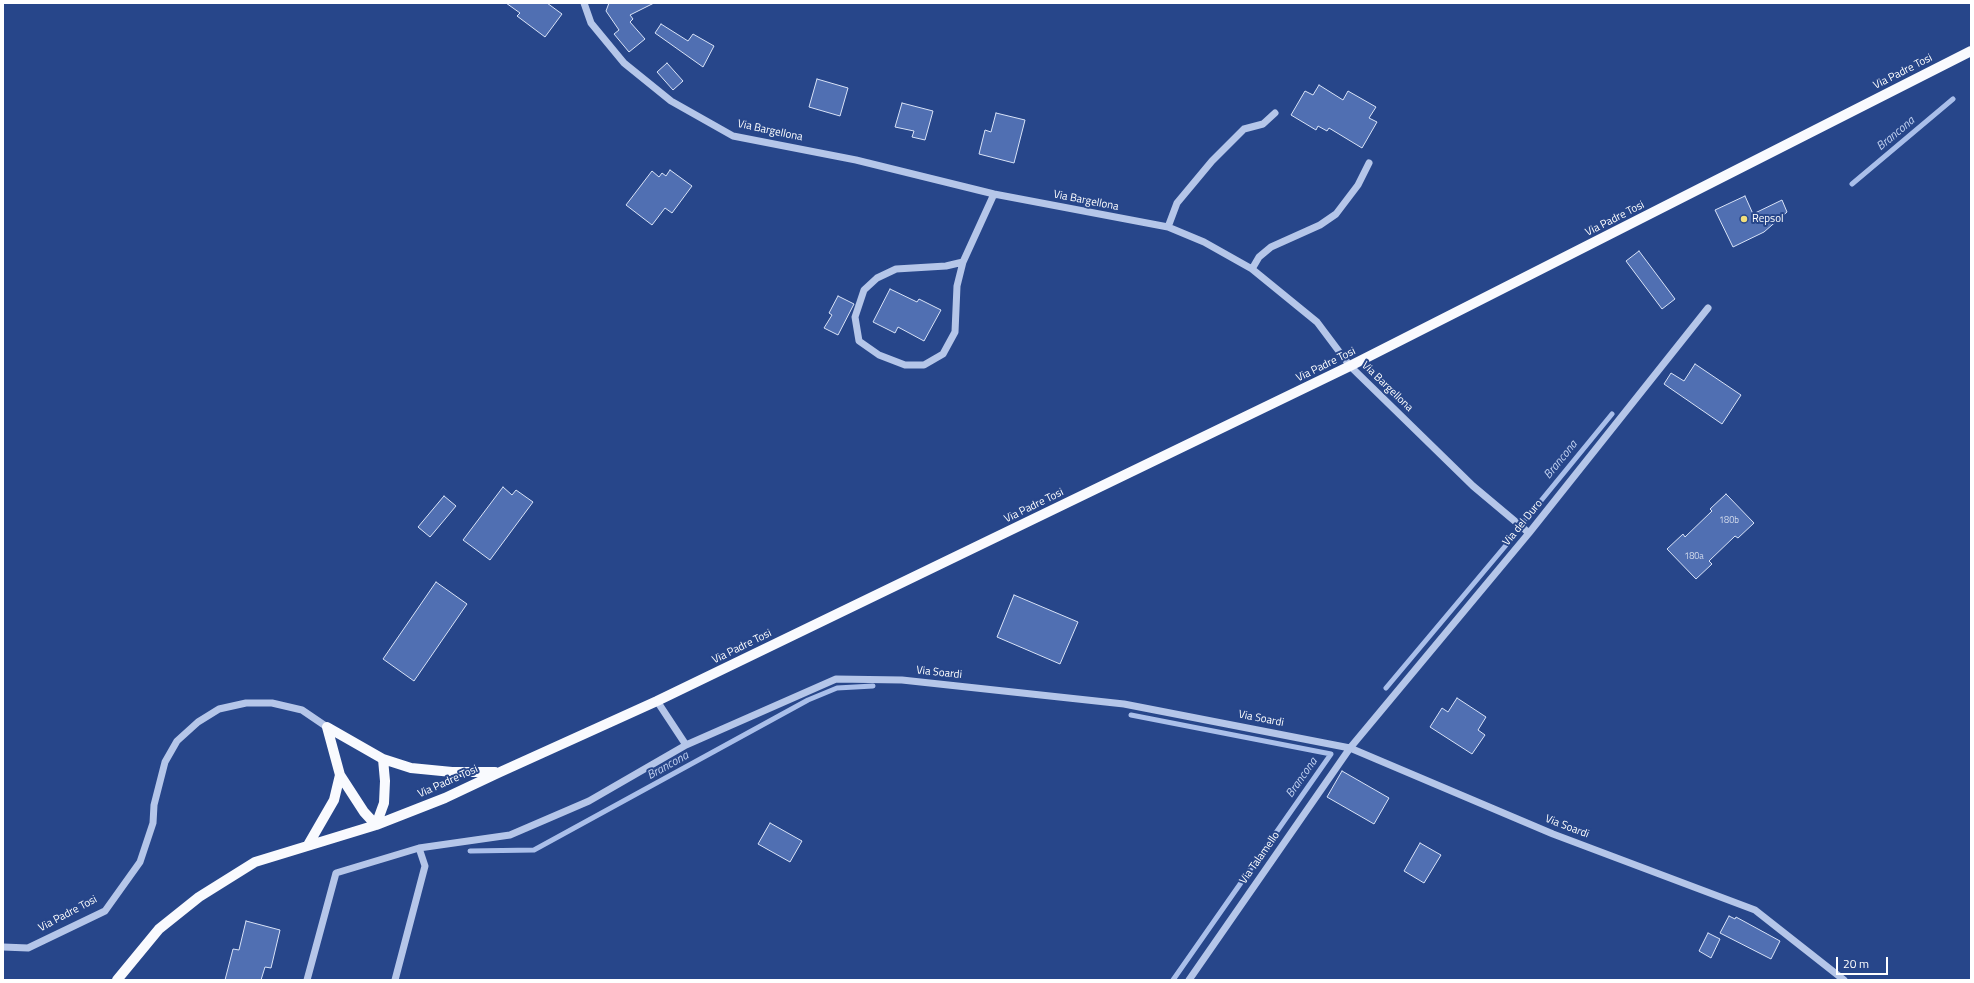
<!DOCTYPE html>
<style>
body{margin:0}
#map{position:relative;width:1974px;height:983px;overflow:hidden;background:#27468a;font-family:"Titillium Web",sans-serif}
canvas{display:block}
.frame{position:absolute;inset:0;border:4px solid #fff;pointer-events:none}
.scale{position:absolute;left:1836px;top:957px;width:52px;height:18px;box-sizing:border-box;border:2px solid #fff;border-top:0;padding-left:5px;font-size:12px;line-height:14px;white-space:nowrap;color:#fff;-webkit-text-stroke:3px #27468a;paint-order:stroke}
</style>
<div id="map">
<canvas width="1974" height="983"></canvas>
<div class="frame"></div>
<div class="scale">20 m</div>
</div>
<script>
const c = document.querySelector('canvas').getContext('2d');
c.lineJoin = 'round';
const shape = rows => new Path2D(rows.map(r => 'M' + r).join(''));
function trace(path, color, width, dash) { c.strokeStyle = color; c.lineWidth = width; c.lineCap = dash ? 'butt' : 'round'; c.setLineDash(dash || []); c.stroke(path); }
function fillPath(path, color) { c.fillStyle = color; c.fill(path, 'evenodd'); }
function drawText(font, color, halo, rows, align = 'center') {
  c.font = font + ' "Titillium Web",sans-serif'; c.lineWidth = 4; c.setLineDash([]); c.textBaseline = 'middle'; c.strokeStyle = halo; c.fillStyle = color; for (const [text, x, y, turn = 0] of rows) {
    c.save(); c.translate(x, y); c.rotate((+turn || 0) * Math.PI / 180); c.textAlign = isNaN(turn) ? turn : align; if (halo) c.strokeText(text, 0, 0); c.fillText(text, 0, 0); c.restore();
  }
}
const stream = shape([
 [1852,184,1953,99],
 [1526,519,1612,414],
 [1386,688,1512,538],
 [1131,715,1331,754,1173,980],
 [470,851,534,850,808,700,837,688,873,686]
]);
const building = shape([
 [506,3,547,3,562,14,545,37,517,16,520,13,506,3],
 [609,3,654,3,630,15,633,19,630,22,645,39,629,52,614,34,619,30,606,11,609,3],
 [661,24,688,41,693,34,714,46,703,67,655,33,661,24],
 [667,63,683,81,673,90,657,72,667,63],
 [817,79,848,88,840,116,809,107,817,79],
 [1319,85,1343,100,1348,91,1376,107,1369,118,1377,122,1362,148,1329,128,1327,131,1318,126,1316,130,1291,115,1305,91,1313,95,1319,85],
 [902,103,933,111,925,140,912,137,914,131,895,127,902,103],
 [996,113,1025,120,1014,163,979,154,985,130,991,132,996,113],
 [670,170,692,186,672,213,665,208,652,225,626,205,652,171,659,177,662,173,666,176,670,170],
 [1745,196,1753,214,1782,200,1787,212,1764,232,1733,247,1715,210,1745,196],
 [1639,251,1675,299,1662,309,1626,261,1639,251],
 [890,289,917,302,919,299,941,310,924,341,898,327,895,333,873,322,890,289],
 [838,296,854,304,838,335,824,328,832,315,829,313,838,296],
 [1695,364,1741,395,1722,424,1664,384,1671,373,1684,381,1695,364],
 [503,487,512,495,516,490,533,502,490,560,463,540,503,487],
 [1726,494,1754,523,1738,538,1735,536,1709,561,1712,564,1696,579,1667,549,1683,534,1685,537,1712,511,1710,509,1726,494],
 [444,496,456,506,430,537,418,527,444,496],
 [436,582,467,604,414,681,383,659,436,582],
 [1014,595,1078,622,1060,664,997,637,1014,595],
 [1457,698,1486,717,1478,730,1485,735,1472,754,1430,727,1442,708,1448,712,1457,698],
 [1342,771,1389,798,1374,824,1327,797,1342,771],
 [770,823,802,841,790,862,758,844,770,823],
 [1420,843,1441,855,1424,883,1404,871,1420,843],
 [1729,916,1735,919,1736,917,1780,941,1771,959,1720,933,1729,916],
 [246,921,280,930,271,968,265,967,261,980,225,980,233,949,239,950,246,921],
 [1708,933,1720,939,1711,958,1699,951,1708,933]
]);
const minor = shape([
 [584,3,591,23,624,63,671,101,733,136,856,160,994,194,1168,227,1204,242,1252,269,1317,322,1350,366,1473,486,1529,533],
 [1168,227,1177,203,1212,161,1244,129,1263,124,1275,113],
 [963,262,946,266,896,269,877,278,864,290,855,317,859,341,879,355,905,365,924,365,943,354,955,332,957,286,963,262,994,194],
 [1252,269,1259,257,1271,247,1320,225,1336,214,1358,185,1369,163],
 [657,701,686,745,836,679,902,680,1124,704,1350,748,1553,834,1755,910,1844,980],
 [3,947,28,948,105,911,140,862,153,823,154,805,165,762,177,741,198,722,219,709,246,703,272,703,302,710,327,727],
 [307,980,336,873,419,848],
 [395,980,425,866,419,848,510,835,589,801,686,745],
 [1189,980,1350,748,1529,533,1708,308]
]);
const major = shape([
 [327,727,383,759,411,768,452,772,495,772],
 [327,727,340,775,364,812,376,825],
 [376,825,384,803,385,781,383,759],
 [308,845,334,800,340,775],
 [117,980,159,929,199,897,255,862,376,825,445,798,498,773,657,701,1350,366,1971,51]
]);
const markers = [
 [1744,219,4,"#f2df7b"]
];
const numberNames = [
 ["180b",1729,521],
 ["180a",1694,557]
];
const streetNames = [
 ["Via Padre Tosi",1903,72,-27],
 ["Via Bargellona",770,131,12],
 ["Via Bargellona",1086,201,11],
 ["Via Padre Tosi",1615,219,-27],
 ["Via Padre Tosi",1326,365,-26],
 ["Via Bargellona",1387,387,44],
 ["Via Padre Tosi",1034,506,-26],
 ["Via del Duro",1523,523,-51],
 ["Via Padre Tosi",742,647,-26],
 ["Via Soardi",939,673,6],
 ["Via Soardi",1261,719,11],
 ["Via Padre Tosi",448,782,-24],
 ["Via Soardi",1567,827,21],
 ["Via Talamello",1260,858,-55],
 ["Via Padre Tosi",68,914,-28]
];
const poiNames = [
 ["Repsol",1752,219]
];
const waterNames = [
 ["Brancona",1896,134,-40],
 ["Brancona",1561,460,-51],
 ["Brancona",668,766,-29],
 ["Brancona",1302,778,-55]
];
trace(stream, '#aabfea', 5);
fillPath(building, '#506fb2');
trace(building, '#d9e3f7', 1);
trace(minor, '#b5c6e9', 7);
trace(major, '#f9fafe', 10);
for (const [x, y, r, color] of markers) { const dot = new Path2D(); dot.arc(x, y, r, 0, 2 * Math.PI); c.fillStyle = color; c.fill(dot); trace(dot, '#27468a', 1.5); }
drawText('9px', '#d3dbec', null, numberNames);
drawText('11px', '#fff', '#27468a', streetNames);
drawText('11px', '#fff', '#27468a', poiNames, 'left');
drawText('italic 12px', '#c1d1f1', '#27468a', waterNames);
</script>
